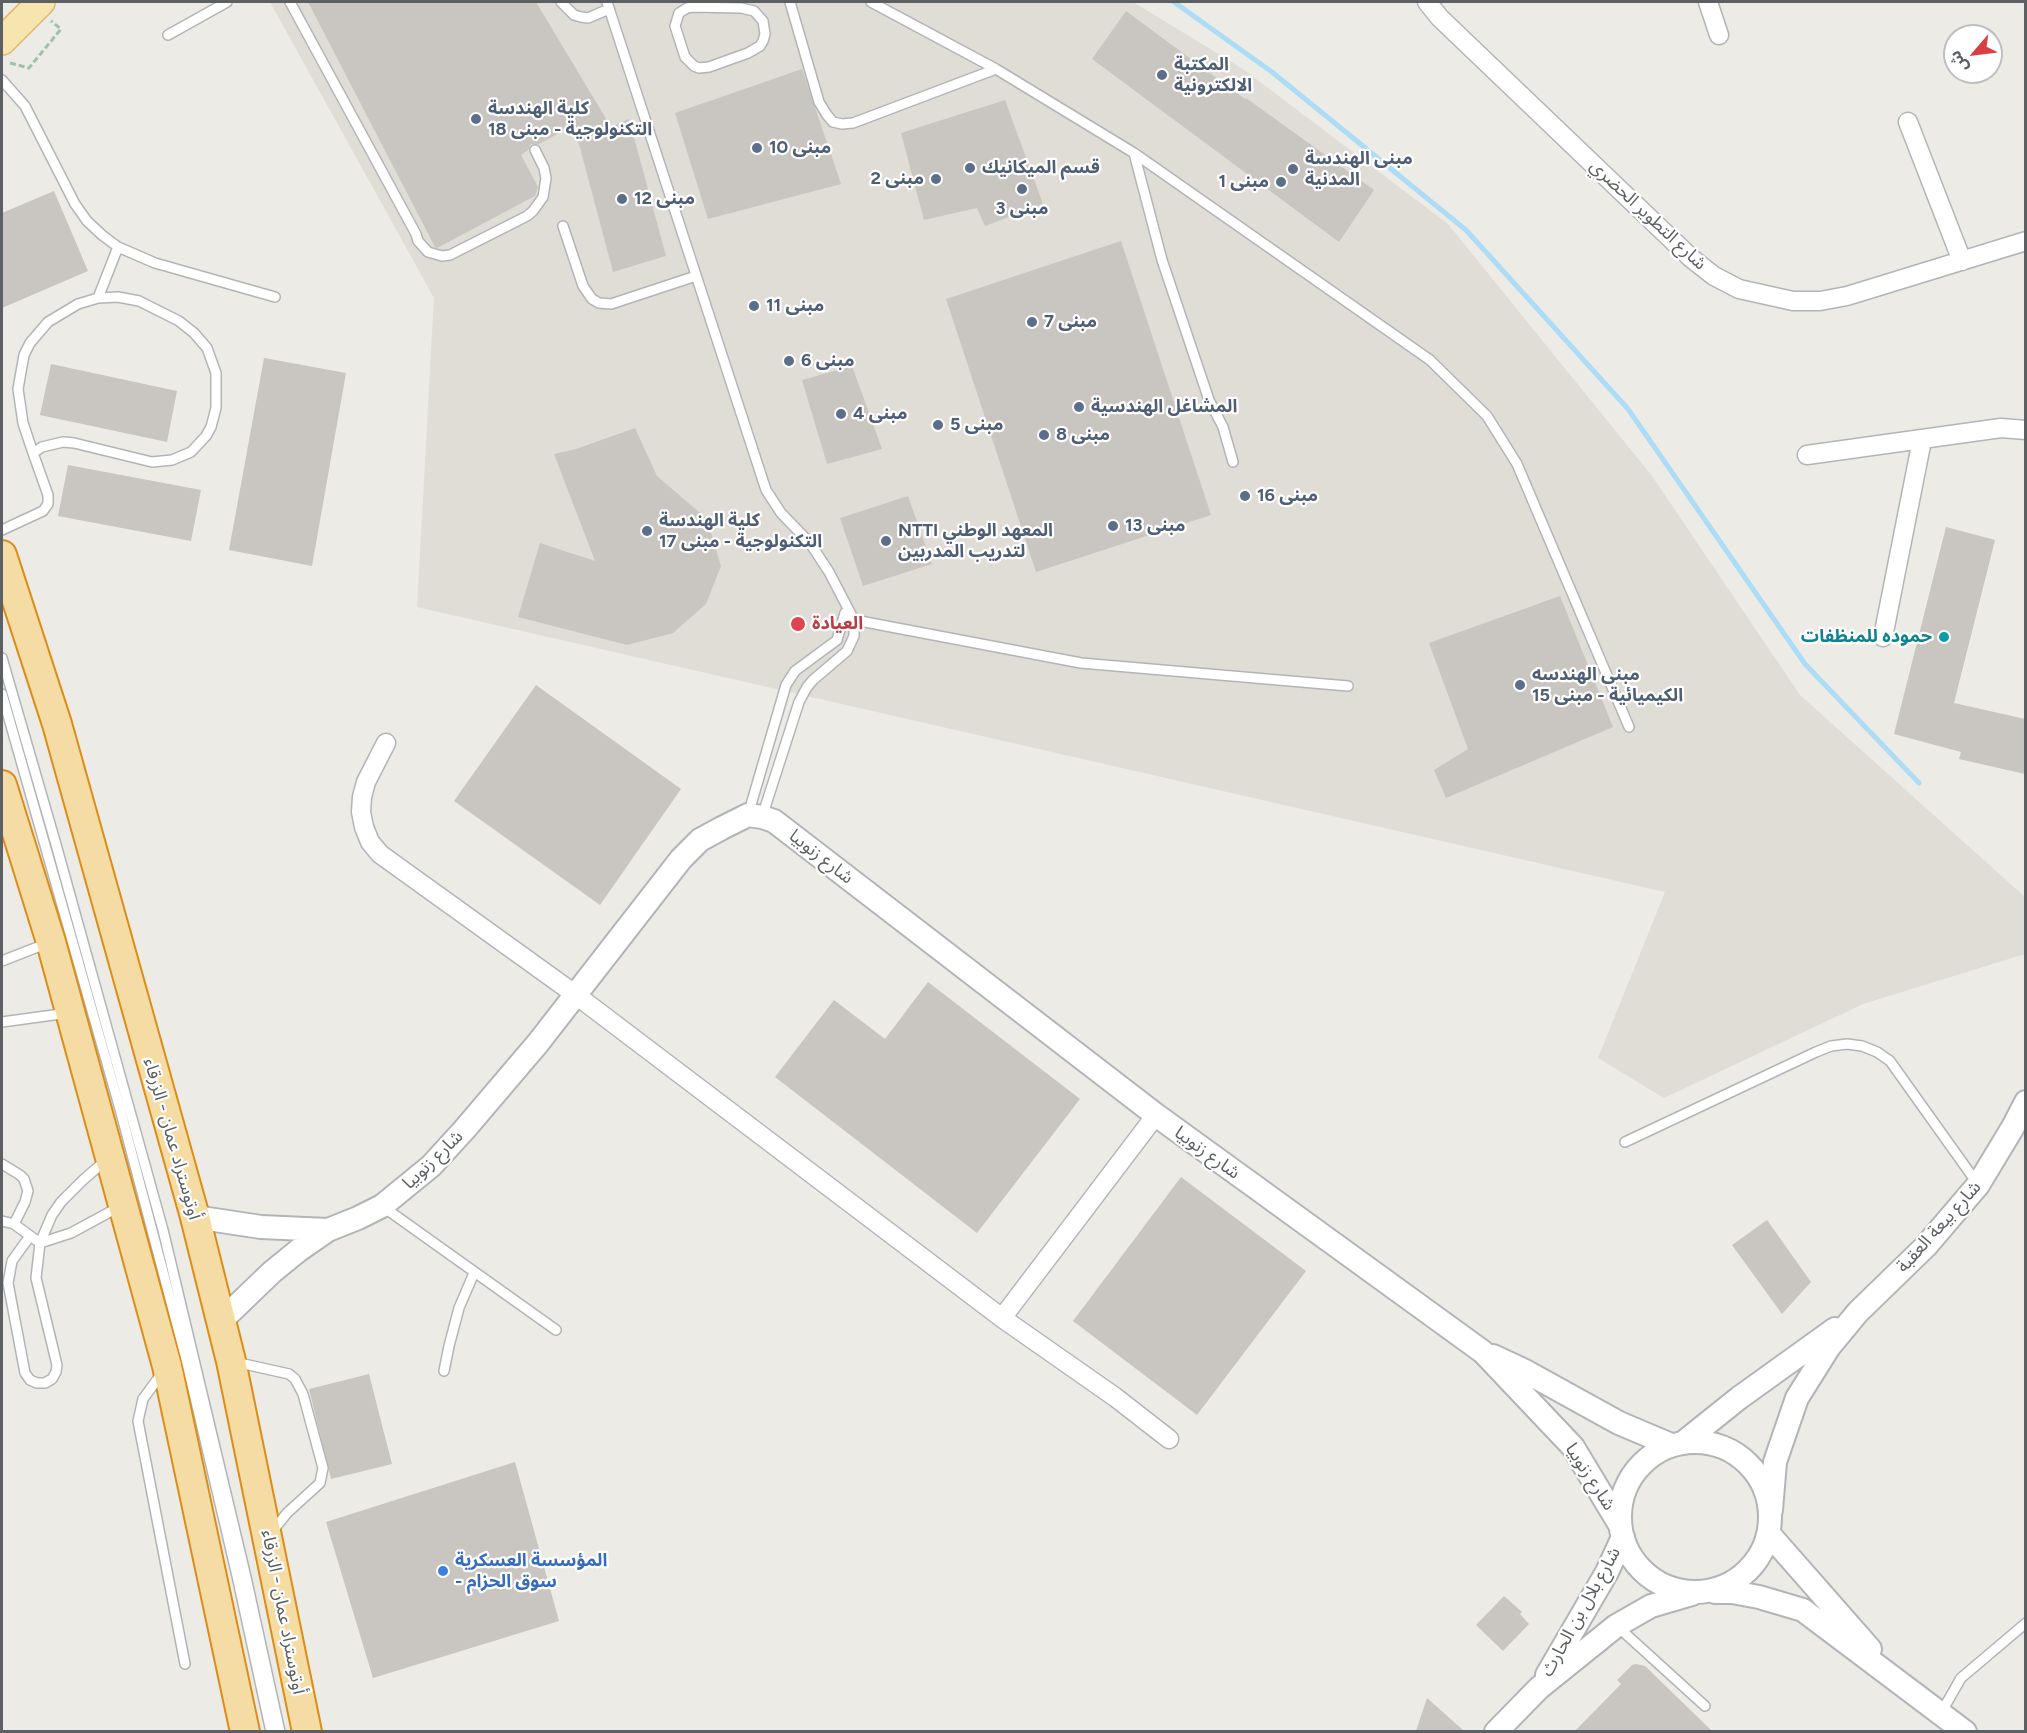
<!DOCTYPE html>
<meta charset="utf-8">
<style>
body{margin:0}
#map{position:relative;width:2027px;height:1733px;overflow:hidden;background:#edebe5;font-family:Figtree,"Noto Sans Arabic",sans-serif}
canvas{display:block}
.frame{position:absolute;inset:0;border:3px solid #5c6063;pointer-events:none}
.north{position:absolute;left:1943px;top:24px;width:60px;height:60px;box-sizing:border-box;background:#fff;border:2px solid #bebfc1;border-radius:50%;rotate:242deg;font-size:16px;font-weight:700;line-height:24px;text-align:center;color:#5c6063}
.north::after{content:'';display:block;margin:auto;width:21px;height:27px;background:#d84041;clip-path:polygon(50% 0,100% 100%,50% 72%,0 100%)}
</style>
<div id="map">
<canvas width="2027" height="1733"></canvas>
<div class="frame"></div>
<div class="north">ش</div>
</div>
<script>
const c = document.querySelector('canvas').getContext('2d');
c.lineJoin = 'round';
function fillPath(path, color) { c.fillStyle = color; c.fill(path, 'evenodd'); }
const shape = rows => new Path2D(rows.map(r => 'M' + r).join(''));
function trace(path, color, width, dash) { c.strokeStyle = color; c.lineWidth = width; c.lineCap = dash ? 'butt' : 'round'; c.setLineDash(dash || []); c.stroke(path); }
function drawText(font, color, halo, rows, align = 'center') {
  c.font = font + ' Figtree,"Noto Sans Arabic",sans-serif'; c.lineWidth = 4.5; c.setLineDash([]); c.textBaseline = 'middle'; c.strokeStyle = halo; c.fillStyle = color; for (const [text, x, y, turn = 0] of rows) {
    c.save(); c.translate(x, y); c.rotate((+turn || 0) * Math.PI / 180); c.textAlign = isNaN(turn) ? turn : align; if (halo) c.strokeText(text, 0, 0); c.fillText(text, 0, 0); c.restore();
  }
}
const education = shape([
 [270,2,1133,2,1243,69,1448,224,1652,476,1800,695,2025,897,2025,954,1863,1004,1664,1098,1598,1058,1665,892,417,607,434,298]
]);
const stream = shape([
 [1174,2,1272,72,1466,230,1628,409,1805,664,1919,783]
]);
const building = shape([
 [308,2,536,2,611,127,629,119,666,256,613,272,574,125,539,144,531,144,528,150,521,155,538,187,535,196,437,248,435,247],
 [1126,11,1245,99,1246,98,1374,190,1339,242,1092,59],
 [802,69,841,184,708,219,675,113],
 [1005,100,1043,204,985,226,977,208,924,220,901,133],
 [54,191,88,271,2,308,2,213],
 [1121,241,1211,515,1036,572,946,299],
 [264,358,346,373,312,566,229,550],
 [51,364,177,391,167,442,40,415],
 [852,366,882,449,827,464,802,380],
 [635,428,657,476,707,519,721,566,706,604,673,633,627,645,518,617,540,543,595,561,554,454,576,449],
 [68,465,201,490,191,541,58,516],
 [908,496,932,564,863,586,840,518],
 [1946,527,1995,540,1954,703,2025,719,2025,774,1959,759,1961,752,1894,734],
 [1560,596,1613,727,1446,798,1434,770,1468,749,1429,643],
 [536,685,681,789,600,905,454,801],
 [928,982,1080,1099,977,1233,775,1077,834,1000,885,1039],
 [1181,1177,1306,1271,1197,1415,1073,1321],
 [1767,1220,1811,1282,1782,1314,1732,1245],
 [369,1374,392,1464,331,1479,309,1389],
 [515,1462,559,1621,373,1678,326,1522],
 [1504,1596,1522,1612,1520,1614,1529,1624,1503,1651,1476,1625],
 [1636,1664,1645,1666,1712,1731,1575,1731,1621,1684,1617,1680,1632,1665],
 [1427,1698,1464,1731,1416,1731]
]);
const path = shape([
 [10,63,29,68,61,29,51,21]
]);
const service = shape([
 [290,2,416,234,418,241,428,252,442,256,450,255,527,216,533,211,543,197,546,178,544,168,535,150],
 [561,2,574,15,581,17,588,18,609,9],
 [607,2,766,490,781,513,810,543,829,572,854,620,854,636,847,651,813,680,807,687,799,702,762,817],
 [790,2,819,102,827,115,833,122,842,124,853,123,996,69],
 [871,2,996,69,1134,153,1430,360,1487,416,1517,464,1629,727],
 [692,7,741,8,754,11,763,21,765,34,763,41,760,46,748,53,709,67,699,68,694,66,685,57,675,26,679,13,687,8,692,7],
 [168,35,227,2],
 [2,80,25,106,75,204,87,221,102,235,118,247,155,263,275,297],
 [1134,153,1162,260,1209,400,1223,427,1233,462],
 [563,226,583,286,592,299,599,303,611,304,696,276],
 [98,298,118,247],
 [2,530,43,511,48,504,48,495,33,453,23,423,18,389,24,355,30,343,48,322,78,304,98,298,118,297,139,301,179,321,194,333,207,348,216,373,216,408,211,427,206,436,191,452,172,460,152,462,74,443,63,442,42,447,33,453],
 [844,618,1081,663,1348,686],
 [2,658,55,841,163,1230,246,1577,280,1732],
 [2,694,120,1109,186,1359,237,1576,271,1732],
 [748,815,786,685,795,671,837,640,845,613],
 [2,961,48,943],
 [2,1022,68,1013],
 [1625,1142,1816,1052,1831,1046,1847,1044,1862,1046,1877,1052,1890,1061,1977,1183],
 [2,1164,20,1175,24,1179,28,1191,25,1202,14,1224],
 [382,1206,556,1330],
 [2,1221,14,1224,40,1243,71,1233,119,1207],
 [30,1236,12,1261,8,1283,25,1373,30,1380,37,1383,45,1383,52,1379,56,1372,57,1365,36,1278,40,1243,52,1215,61,1202,83,1180,105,1161],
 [235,1362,289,1374,295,1379,303,1394,323,1468,320,1483,287,1513,272,1532],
 [444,1371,449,1346,459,1308,474,1273],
 [162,1373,143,1399,138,1421,185,1664],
 [1618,1627,1705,1706],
 [1941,1713,1961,1678,2026,1623]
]);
const minor = shape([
 [1427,2,1440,18,1691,258,1714,276,1739,289,1793,301,1820,301,1847,296,2026,241],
 [1708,2,1719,35],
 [1908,122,1962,261],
 [1807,455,2001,428,2026,430],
 [1883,637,1922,440],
 [386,743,366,782,362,797,361,812,364,827,370,842,380,854,576,995,1002,1318,1115,1397,1169,1439],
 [1002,1318,1156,1115]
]);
const tertiary = shape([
 [195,1217,261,1227,328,1230],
 [221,1321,272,1272,299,1250,328,1230,358,1218,382,1206,431,1166,464,1130,538,1043,681,859,700,840,722,828,748,815,762,817,774,821,1156,1115,1483,1352,1573,1447,1620,1525],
 [1493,1356,1523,1370,1619,1423,1671,1445],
 '1620 1517a75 75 0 1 1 150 0a75 75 0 1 1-150 0Z',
 [1684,1442,1739,1398,1835,1329],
 [1771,1510,1775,1462,1797,1398,1829,1347,1858,1312,1926,1246,1978,1185,2013,1127,2026,1102],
 [1769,1534,1870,1649],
 [1715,1592,1732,1592,1759,1597,1803,1610,1965,1732],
 [1547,1675,1607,1572,1623,1537],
 [1496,1732,1539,1688,1616,1626,1651,1606,1692,1594]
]);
const primary = shape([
 [2,41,41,2]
]);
const trunk = shape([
 [2,555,57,724,195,1217,231,1361,307,1732],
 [2,785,51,942,167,1366,245,1732]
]);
const markers = [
 [1162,75,6,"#5c6f8a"],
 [476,119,6,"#5c6f8a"],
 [757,148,6,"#5c6f8a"],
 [970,168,6,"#5c6f8a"],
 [1293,169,6,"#5c6f8a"],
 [936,179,6,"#5c6f8a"],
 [1281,182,6,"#5c6f8a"],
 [1022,189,6,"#5c6f8a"],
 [622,199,6,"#5c6f8a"],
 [754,306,6,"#5c6f8a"],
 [1032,322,6,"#5c6f8a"],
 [789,361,6,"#5c6f8a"],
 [1079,407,6,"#5c6f8a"],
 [841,414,6,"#5c6f8a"],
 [938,425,6,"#5c6f8a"],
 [1044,435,6,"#5c6f8a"],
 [1245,496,6,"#5c6f8a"],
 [1113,526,6,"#5c6f8a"],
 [647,531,6,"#5c6f8a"],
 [886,541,6,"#5c6f8a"],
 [798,624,8,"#e0444e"],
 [1944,637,6,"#0f9aa8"],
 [1520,685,6,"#5c6f8a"],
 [443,1571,6,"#3f7fe0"]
];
const serviceNames = [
 ["المكتبة",1174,65],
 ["الالكترونية",1174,86],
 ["كلية الهندسة",488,109],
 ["التكنولوجية - مبنى 18",488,130],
 ["مبنى 10",769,148],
 ["مبنى الهندسة",1305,159],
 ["المدنية",1305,180],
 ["قسم الميكانيك",982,168],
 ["مبنى 2",924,179,"right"],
 ["مبنى 1",1269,182,"right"],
 ["مبنى 12",634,199],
 ["مبنى 3",1022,209,"center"],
 ["مبنى 11",766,306],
 ["مبنى 7",1044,322],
 ["مبنى 6",801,361],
 ["المشاغل الهندسية",1091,407],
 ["مبنى 4",853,414],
 ["مبنى 5",950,425],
 ["مبنى 8",1056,435],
 ["مبنى 16",1257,496],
 ["كلية الهندسة",659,521],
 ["التكنولوجية - مبنى 17",659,542],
 ["مبنى 13",1125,526],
 ["NTTI المعهد الوطني",898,531],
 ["لتدريب المدربين",898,552],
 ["مبنى الهندسه",1532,675],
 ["الكيميائية - مبنى 15",1532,696]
];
const streetNames = [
 ["شارع التطوير الحضري",1648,215,43],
 ["شارع زنوبيا",821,857,38],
 ["أوتوستراد عمان - الزرقاء",172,1139,74],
 ["شارع زنوبيا",1207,1153,36],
 ["شارع زنوبيا",433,1160,-44],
 ["شارع بيعة العقبة",1939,1227,-48],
 ["شارع زنوبيا",1590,1477,57],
 ["أوتوستراد عمان - الزرقاء",283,1612,79],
 ["شارع بلال بن الحارث",1581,1612,-61]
];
const healthNames = [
 ["العيادة",812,624]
];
const cultureNames = [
 ["حموده للمنظفات",1932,637]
];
const shopNames = [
 ["المؤسسة العسكرية",455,1561],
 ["- سوق الحزام",455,1582]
];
fillPath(education, '#e0dcd6');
trace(stream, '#acdcf6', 5);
fillPath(building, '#c9c5c1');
trace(service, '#b2b5b8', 12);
trace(minor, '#b2b5b8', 21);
trace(tertiary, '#b2b5b8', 26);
trace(primary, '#e3b668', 30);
trace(trunk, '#db8d17', 32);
trace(path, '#9dc3a5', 3, [6, 3]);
trace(service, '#fff', 9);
trace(minor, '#fff', 18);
trace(tertiary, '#fff', 22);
trace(primary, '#f7e5b0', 27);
trace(trunk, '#f4dca4', 28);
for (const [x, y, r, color] of markers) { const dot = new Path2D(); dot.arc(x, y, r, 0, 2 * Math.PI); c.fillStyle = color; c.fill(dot); trace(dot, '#fff', 2); }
drawText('bold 18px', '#4e5e75', '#fff', serviceNames, 'left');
drawText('18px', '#5c6063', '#fff', streetNames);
drawText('bold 18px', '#be3a42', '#fff', healthNames, 'left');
drawText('bold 18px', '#0d838f', '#fff', cultureNames, 'right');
drawText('bold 18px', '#366cbe', '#fff', shopNames, 'left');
</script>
